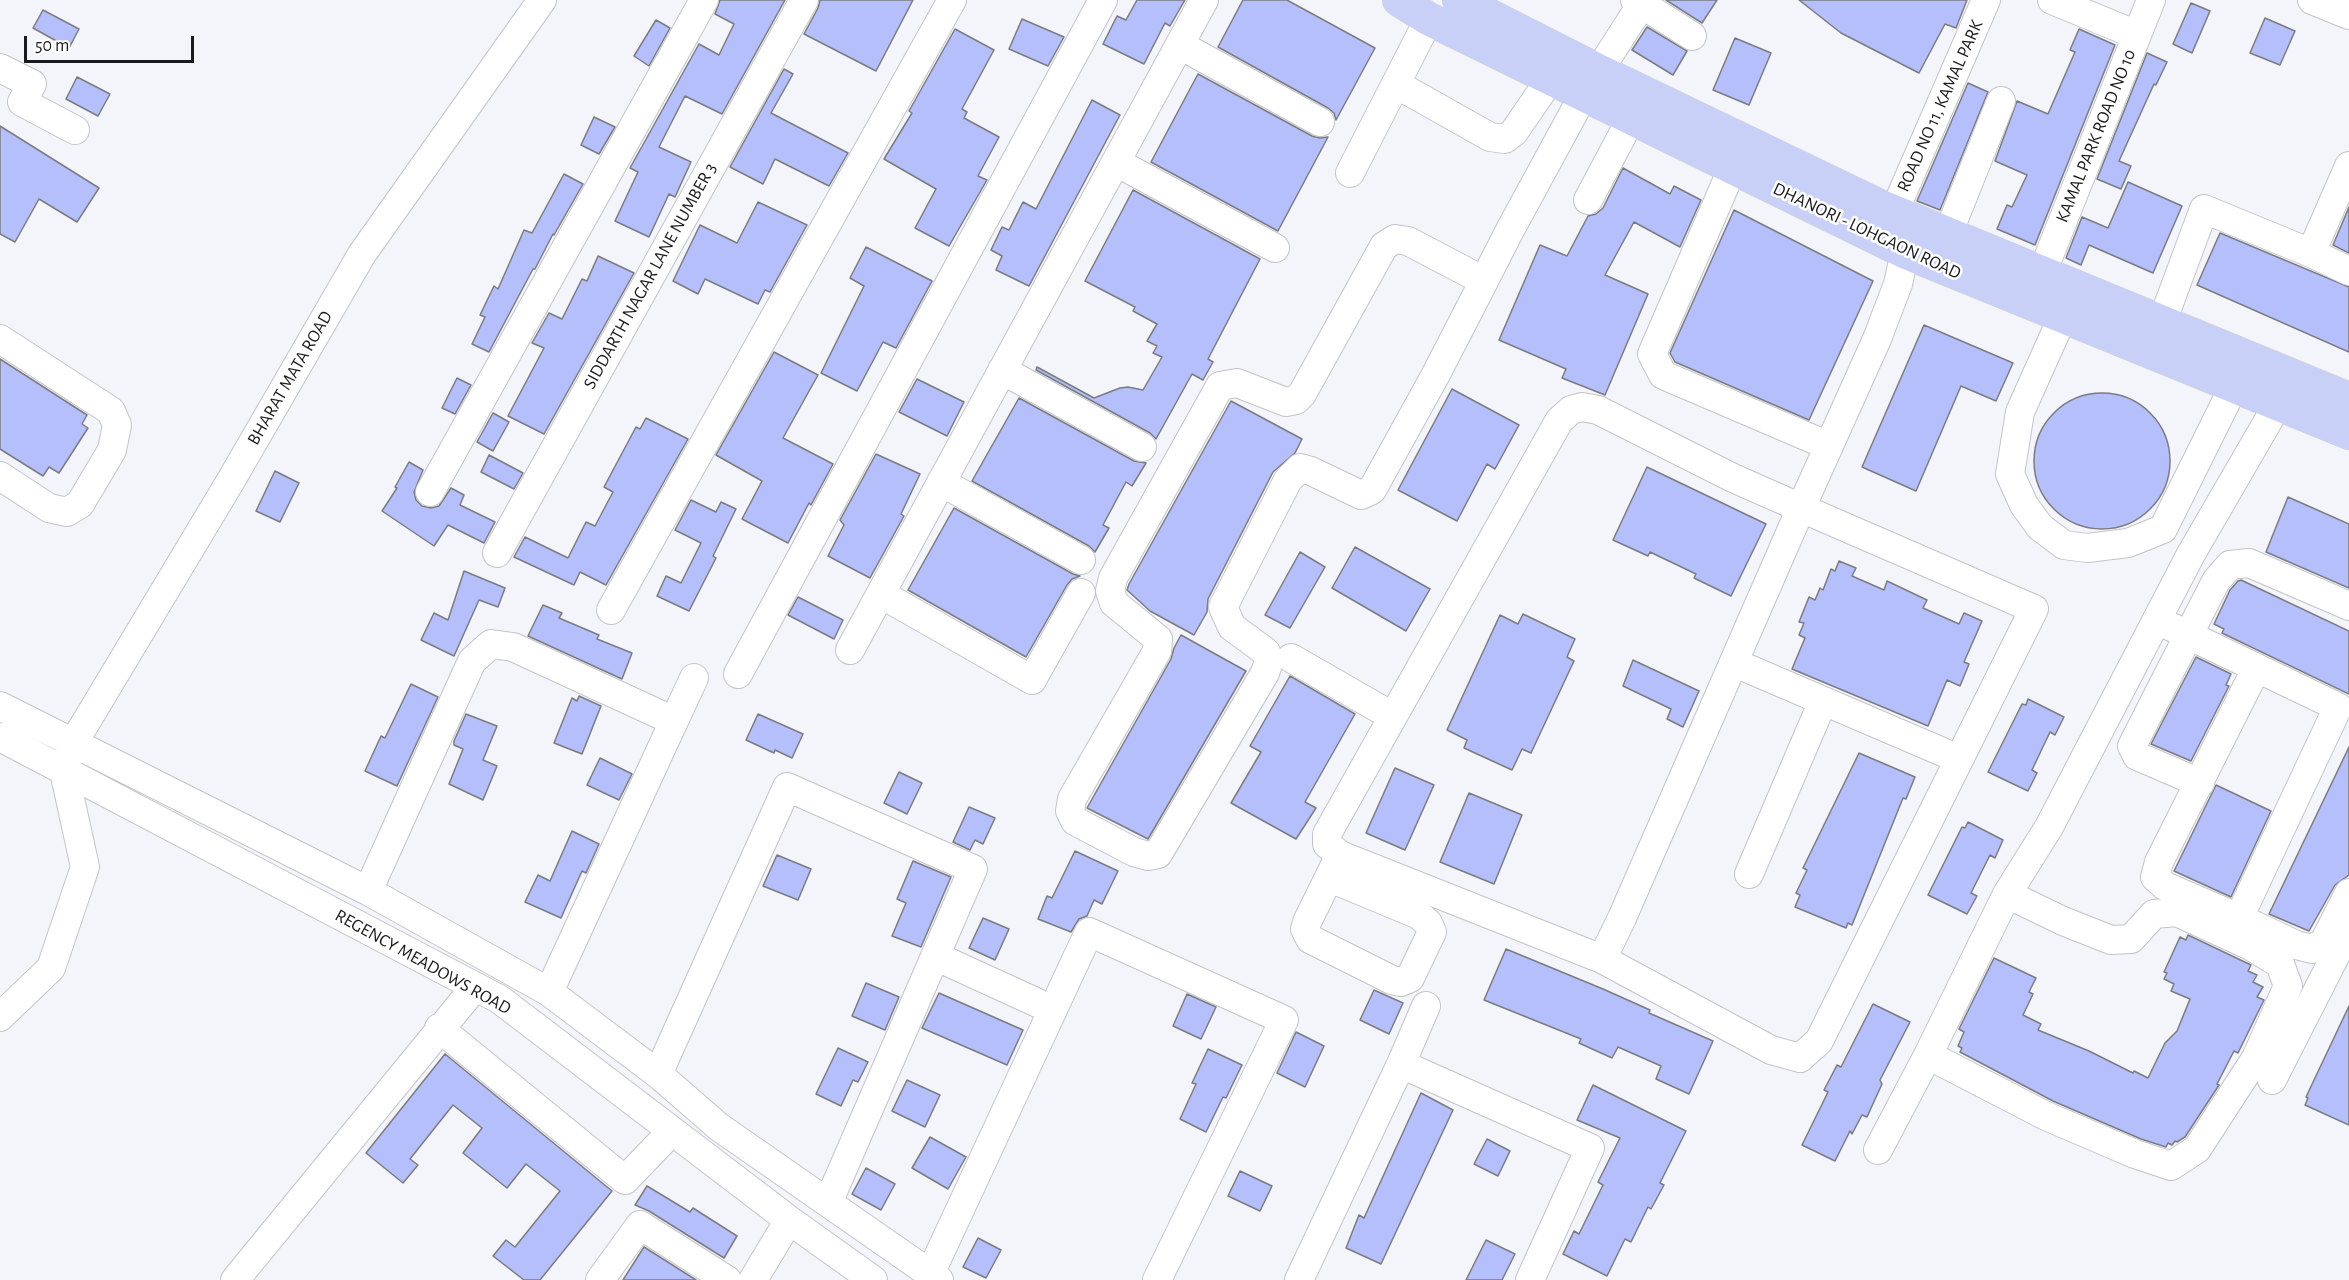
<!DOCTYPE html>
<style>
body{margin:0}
#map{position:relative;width:2349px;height:1280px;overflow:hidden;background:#f4f5fb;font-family:"Alegreya Sans",sans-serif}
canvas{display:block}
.scale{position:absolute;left:24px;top:36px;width:170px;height:27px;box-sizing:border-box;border:3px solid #1a1a1c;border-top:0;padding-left:8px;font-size:18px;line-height:21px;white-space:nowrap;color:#1a1a1c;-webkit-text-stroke:4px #fff;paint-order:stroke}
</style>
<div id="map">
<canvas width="2349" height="1280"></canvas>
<div class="scale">50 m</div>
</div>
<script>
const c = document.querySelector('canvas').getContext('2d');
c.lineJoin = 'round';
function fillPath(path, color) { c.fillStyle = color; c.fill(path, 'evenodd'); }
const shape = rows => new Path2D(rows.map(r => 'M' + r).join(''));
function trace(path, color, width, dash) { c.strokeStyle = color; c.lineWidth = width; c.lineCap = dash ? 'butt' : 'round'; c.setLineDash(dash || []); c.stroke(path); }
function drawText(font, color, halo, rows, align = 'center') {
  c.font = font + ' "Alegreya Sans",sans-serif'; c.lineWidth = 5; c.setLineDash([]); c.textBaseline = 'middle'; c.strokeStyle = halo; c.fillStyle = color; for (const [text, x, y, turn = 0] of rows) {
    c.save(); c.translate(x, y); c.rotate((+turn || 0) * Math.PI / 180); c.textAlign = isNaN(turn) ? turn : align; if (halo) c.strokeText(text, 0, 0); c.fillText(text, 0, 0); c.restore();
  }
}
const building = shape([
 [720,0,785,0,722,114,685,96,659,147,691,162,675,197,669,194,649,237,615,221,638,172,630,168,699,44,719,55,734,24,715,14,720,0],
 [820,0,913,0,876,71,804,34,818,8,820,0],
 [1137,0,1185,0,1170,26,1165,23,1144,64,1103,44,1117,16,1126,20,1137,0],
 [1243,0,1287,0,1375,48,1336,120,1334,113,1328,108,1218,47,1243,0],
 [1666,0,1717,0,1702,23,1666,0],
 [1799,0,1967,0,1956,28,1945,24,1919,73,1841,33,1799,0],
 [2191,3,2210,11,2192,53,2173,44,2191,3],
 [43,10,79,29,69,48,33,28,43,10],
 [2265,18,2295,31,2280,65,2250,53,2265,18],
 [1022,19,1064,37,1048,66,1009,49,1022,19],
 [656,20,670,28,649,66,634,56,656,20],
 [1647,27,1687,51,1673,75,1632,50,1647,27],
 [955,29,994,50,962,109,967,112,964,118,999,137,978,176,987,180,949,246,915,228,936,189,884,159,912,113,909,111,955,29],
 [2079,29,2115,45,2035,245,1997,229,2007,205,2012,207,2027,175,1995,161,2017,101,2048,114,2075,52,2070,50,2079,29],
 [1735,38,1771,53,1749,105,1713,90,1735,38],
 [2147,53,2167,62,2156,85,2154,84,2119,161,2131,166,2121,189,2097,179,2147,53],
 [784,69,793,74,771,113,848,153,829,186,775,159,763,184,730,167,784,69],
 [1198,74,1312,136,1320,138,1328,137,1278,231,1151,162,1198,74],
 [77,77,110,94,98,116,66,99,77,77],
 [1968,83,1988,92,1940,210,1917,201,1968,83],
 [1092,100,1120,115,1029,286,996,270,1002,256,991,250,1002,227,1009,230,1023,202,1036,209,1092,100],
 [594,117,615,127,599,154,581,145,594,117],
 [0,126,99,188,77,222,39,199,15,242,0,234,0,126],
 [1623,168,1670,194,1674,186,1701,200,1680,247,1634,222,1605,275,1648,294,1605,395,1562,378,1566,369,1499,340,1540,245,1567,256,1588,216,1596,214,1603,208,1623,168],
 [564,174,583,184,554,235,553,234,535,269,533,269,489,352,472,344,485,317,480,315,494,286,498,289,524,230,532,233,564,174],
 [2128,182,2182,206,2153,273,2089,245,2081,265,2066,258,2082,217,2108,228,2128,182],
 [1133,190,1260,259,1208,359,1213,362,1203,380,1192,374,1156,439,1150,433,1036,370,1037,367,1094,398,1120,388,1128,387,1143,390,1162,357,1153,353,1157,346,1147,341,1157,324,1133,311,1135,307,1085,281,1133,190],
 [758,202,807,225,770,292,765,290,758,304,705,279,698,294,673,281,700,225,737,243,758,202],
 [2349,207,2349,253,2333,245,2349,207],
 [1734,210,1873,281,1809,420,1675,362,1670,353,1734,210],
 [2220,233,2349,287,2349,352,2197,285,2220,233],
 [866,247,932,281,896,348,883,342,857,391,821,373,864,286,850,278,866,247],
 [598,256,634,273,544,434,508,416,544,348,532,343,549,313,562,319,582,279,587,281,598,256],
 [1924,325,2013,363,1996,401,1961,386,1916,491,1862,467,1924,325],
 [774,352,818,375,783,438,833,464,811,505,809,503,788,543,742,519,762,481,716,455,774,352],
 [0,359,87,415,82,424,88,428,59,473,49,467,43,476,0,449,0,359],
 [457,378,471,385,455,414,442,408,457,378],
 [917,379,964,402,947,436,899,412,917,379],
 [1452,389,1519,425,1495,469,1487,464,1457,521,1398,490,1452,389],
 '2034 461a68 68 0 1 1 136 0a68 68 0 1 1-136 0Z',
 [1019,398,1134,461,1146,463,1132,486,1126,482,1103,525,1109,528,1095,552,1089,546,972,481,1019,398],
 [1231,401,1302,439,1295,453,1273,472,1208,599,1207,612,1194,635,1150,611,1127,590,1129,584,1231,401],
 [493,413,509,422,493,451,477,442,493,413],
 [646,418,688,439,606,585,580,572,574,585,514,557,525,537,568,558,586,522,595,526,613,492,604,487,636,427,640,429,646,418],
 [876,454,920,474,901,514,904,516,870,578,828,556,844,525,840,520,876,454],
 [489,455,523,473,514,489,481,472,489,455],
 [409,462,423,470,414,492,416,500,422,506,431,508,439,506,451,488,464,495,460,505,495,522,484,543,448,525,434,546,382,511,397,488,395,487,409,462],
 [1647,467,1766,524,1731,596,1694,578,1696,574,1650,552,1648,556,1613,540,1647,467],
 [275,471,299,483,280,522,256,511,275,471],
 [2288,497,2349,524,2349,588,2266,552,2288,497],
 [691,500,716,512,721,502,736,509,713,556,716,558,689,611,657,596,666,576,681,583,701,543,675,530,691,500],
 [954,508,1073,574,1080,576,1072,579,1067,585,1026,657,908,590,954,508],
 [1355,547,1430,589,1406,631,1332,588,1355,547],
 [1300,552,1325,567,1290,628,1265,615,1300,552],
 [1839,561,1856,568,1852,576,1884,590,1887,581,1927,600,1923,608,1959,624,1964,613,1982,621,1964,662,1969,664,1960,686,1947,680,1928,726,1792,669,1805,638,1799,635,1804,623,1799,622,1809,597,1815,600,1820,588,1823,590,1831,569,1835,571,1839,561],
 [464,571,505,588,498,607,479,600,454,656,421,640,434,613,448,620,464,571],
 [2241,580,2349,631,2349,694,2222,633,2224,629,2214,624,2230,590,2238,581,2241,580],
 [798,597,843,620,834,639,788,615,798,597],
 [543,605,562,613,559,618,599,635,597,639,632,653,622,679,528,636,543,605],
 [1523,614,1575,639,1567,657,1574,661,1531,753,1522,749,1512,770,1464,748,1467,740,1447,730,1500,615,1518,624,1523,614],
 [1181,635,1246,671,1148,839,1087,808,1171,659,1174,648,1181,635],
 [2196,657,2231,674,2226,685,2229,686,2191,761,2151,744,2196,657],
 [1633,660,1699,691,1683,727,1667,719,1671,709,1623,686,1633,660],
 [1290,676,1355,714,1305,802,1316,808,1296,839,1231,803,1261,752,1250,746,1290,676],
 [411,684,438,697,397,786,365,771,381,736,385,738,411,684],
 [579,696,601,706,582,754,554,743,572,698,577,701,579,696],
 [2028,699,2064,717,2055,735,2050,732,2032,770,2037,773,2028,791,1988,772,2022,704,2026,705,2028,699],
 [466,714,497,726,483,760,497,766,483,800,449,784,463,749,454,745,454,741,466,714],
 [758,714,803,734,792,758,775,750,774,753,746,740,758,714],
 [2349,747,2349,875,2335,885,2309,931,2269,914,2349,747],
 [1859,753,1915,777,1906,799,1903,798,1852,925,1848,923,1846,928,1795,907,1800,895,1796,893,1807,870,1803,868,1859,753],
 [600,758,632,774,619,800,587,785,600,758],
 [1395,768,1434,785,1405,850,1366,833,1395,768],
 [899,772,922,783,907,814,884,803,899,772],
 [2216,785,2271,811,2231,897,2174,871,2216,785],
 [1469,793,1522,815,1494,884,1440,862,1469,793],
 [969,807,995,818,983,844,975,840,970,850,953,842,969,807],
 [1968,822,2003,840,1995,858,1990,855,1971,893,1977,896,1967,914,1928,895,1962,827,1965,828,1968,822],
 [572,831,599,844,586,873,582,871,561,918,525,902,538,875,550,881,572,831],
 [1075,851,1118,871,1102,904,1094,900,1087,916,1079,919,1071,932,1038,919,1047,896,1052,898,1075,851],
 [777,855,811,869,798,900,763,886,777,855],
 [913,861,951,877,921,947,892,936,906,903,897,899,913,861],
 [983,918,1009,929,995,960,969,948,983,918],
 [2188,935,2251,965,2248,971,2257,975,2253,982,2263,987,2257,997,2264,1000,2238,1053,2234,1051,2217,1084,2219,1085,2185,1137,2177,1142,2175,1141,2172,1145,2168,1143,2166,1147,2141,1139,2053,1101,1960,1052,1962,1048,1958,1046,1964,1032,1959,1029,1994,958,2036,978,2029,992,2033,994,2023,1015,2041,1024,2038,1030,2089,1051,2133,1073,2134,1071,2148,1078,2165,1043,2177,1031,2190,999,2171,991,2174,984,2164,979,2167,973,2164,972,2180,937,2186,940,2188,935],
 [1506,949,1603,989,1650,1010,1649,1013,1713,1041,1689,1094,1656,1079,1661,1066,1618,1047,1612,1058,1579,1043,1581,1039,1484,1000,1506,949],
 [866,983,899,997,885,1030,852,1016,866,983],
 [1374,990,1403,1003,1389,1034,1360,1020,1374,990],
 [939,993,1023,1030,1007,1065,922,1028,939,993],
 [1187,994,1216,1007,1201,1039,1173,1026,1187,994],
 [1873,1004,1910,1022,1880,1080,1882,1084,1867,1117,1862,1115,1852,1134,1850,1131,1835,1161,1802,1145,1828,1092,1824,1090,1837,1065,1841,1067,1873,1004],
 [2349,1006,2349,1125,2305,1105,2308,1098,2306,1097,2349,1006],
 [1296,1032,1324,1046,1305,1087,1277,1073,1296,1032],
 [838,1048,868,1062,858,1082,853,1080,841,1106,816,1094,838,1048],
 [1208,1049,1242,1065,1226,1098,1223,1097,1206,1132,1180,1119,1196,1084,1192,1083,1208,1049],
 [445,1054,612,1191,540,1280,524,1280,493,1256,506,1240,515,1247,560,1191,526,1164,507,1188,463,1153,482,1128,453,1105,410,1159,418,1165,403,1183,366,1153,445,1054],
 [907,1080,940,1095,925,1127,892,1111,907,1080],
 [1593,1085,1686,1131,1660,1183,1664,1185,1651,1209,1648,1207,1631,1242,1625,1239,1607,1276,1563,1254,1574,1231,1579,1234,1603,1185,1598,1182,1620,1138,1577,1120,1593,1085],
 [1421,1093,1453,1110,1381,1264,1346,1248,1359,1215,1364,1218,1421,1093],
 [930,1137,966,1157,948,1189,912,1168,930,1137],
 [1487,1139,1510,1151,1498,1176,1474,1164,1487,1139],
 [866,1168,895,1184,881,1210,852,1194,866,1168],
 [1240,1171,1272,1186,1260,1211,1228,1196,1240,1171],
 [647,1186,690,1212,693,1208,737,1236,724,1258,649,1211,635,1205,647,1186],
 [978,1238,1001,1250,986,1278,963,1267,978,1238],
 [1486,1240,1515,1254,1502,1280,1466,1280,1486,1240],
 [644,1247,696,1280,623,1280,644,1247]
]);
const minor = shape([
 [1635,0,1692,36],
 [2052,0,2137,35],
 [2312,0,2349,15],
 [1180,45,1320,122],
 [0,68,32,84,22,102,75,130],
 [1396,84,1490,137,1505,139,1514,132,1551,78],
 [1116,162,1275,248],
 [1733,167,1652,354,1663,375,1829,446],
 [1350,173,1429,19],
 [1588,200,1632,117],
 [1948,234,2001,101],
 [2311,253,2349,271],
 [2042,273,2151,0],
 [1484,281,1408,241,1395,239,1384,246,1302,394,1296,400,1286,402,1237,383,1220,386,1113,578,1110,591,1114,603,1158,639,1157,651,1072,799,1070,811,1075,821,1134,852,1148,856,1158,854,1265,673,1269,661,1266,652,1232,627,1223,607,1288,480,1300,468,1311,471,1361,495,1372,490,1435,376,1484,281,1510,230,1584,94,1641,5],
 [2063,316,2020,412,2010,474,2024,505,2040,527,2064,545,2087,548,2128,543,2163,529,2234,386],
 [2162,322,2204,209,2311,253,2349,166],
 [0,339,111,411,117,425,112,450,80,504,67,512,49,508,0,476],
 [1002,370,1142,447],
 [941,482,1081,560],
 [430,492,704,0],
 [497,553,804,0],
 [881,594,1032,680,1081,593],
 [611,610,952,0],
 [2157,620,2338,707,2239,918,2165,886,2155,877,2159,862,2256,669],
 [850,650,1204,0],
 [1291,658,1392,716],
 [1735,663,1959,759],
 [738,674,1103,0],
 [0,706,368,891,549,992,658,1074,719,1127,939,1280],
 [674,721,694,678],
 [0,737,499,999,789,1220,873,1280],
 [2200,783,2137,756,2132,746,2216,581,2230,565,2249,563,2349,606],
 [1749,874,1823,701],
 [1330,878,1419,915,1428,923,1432,932,1410,978,1401,982,1392,980,1310,939,1305,929,1307,922,1340,855],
 [368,891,472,661,491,644,513,647,674,721,549,992],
 [2239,918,2296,945,2312,949,2324,942,2349,893],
 [935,956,1053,1010],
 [1602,959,1771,1050,1800,1058,1819,1041,2034,609,1801,508,1622,918,1602,959,1340,855,1327,844,1327,834,1559,421,1571,410,1582,407,1598,410,1733,478,1801,508,1877,339,1898,284,1905,252,1894,212,1986,0],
 [0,1017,51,968,85,867,64,771,74,742,230,482,362,254,542,0],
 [439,1028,625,1180,672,1131],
 [1928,1055,2046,1116,2135,1154,2171,1166,2197,1149,2256,1058,2288,986,2280,964,2251,946,2177,912,2154,914,2131,939,2111,940,2063,921,2007,894],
 [1401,1064,1426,1006],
 [658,1074,787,787,973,869,828,1203],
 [2272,1080,2349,929],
 [1878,1150,1928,1055,2007,894,2049,827,2191,554,2278,404,2285,385],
 [930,1274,1089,932,1284,1020,1157,1280],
 [235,1280,475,987],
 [600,1280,640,1225,727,1280],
 [753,1280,789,1220],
 [1299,1280,1401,1064,1590,1148,1530,1280]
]);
const major = shape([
 [1399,0,1429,19,1905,252,2349,433],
 [1459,0,1599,71,1880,206,2349,399]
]);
const streetNames = [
 ["ROAD NO 11, KAMAL PARK",1940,106,-66],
 ["KAMAL PARK ROAD NO 10",2096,136,-68],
 ["DHANORI - LOHGAON ROAD",1867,231,25],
 ["SIDDARTH NAGAR LANE NUMBER 3",650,276,-61],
 ["BHARAT MATA ROAD",290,378,-60],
 ["REGENCY MEADOWS ROAD",423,962,29]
];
fillPath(building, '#b4bffb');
trace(building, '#7b7c81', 1.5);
trace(minor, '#c3c4c9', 30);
trace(major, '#d1d1d2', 34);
trace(minor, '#fff', 28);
trace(major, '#c9d0f8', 33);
drawText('18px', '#1a1a1c', '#fff', streetNames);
</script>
